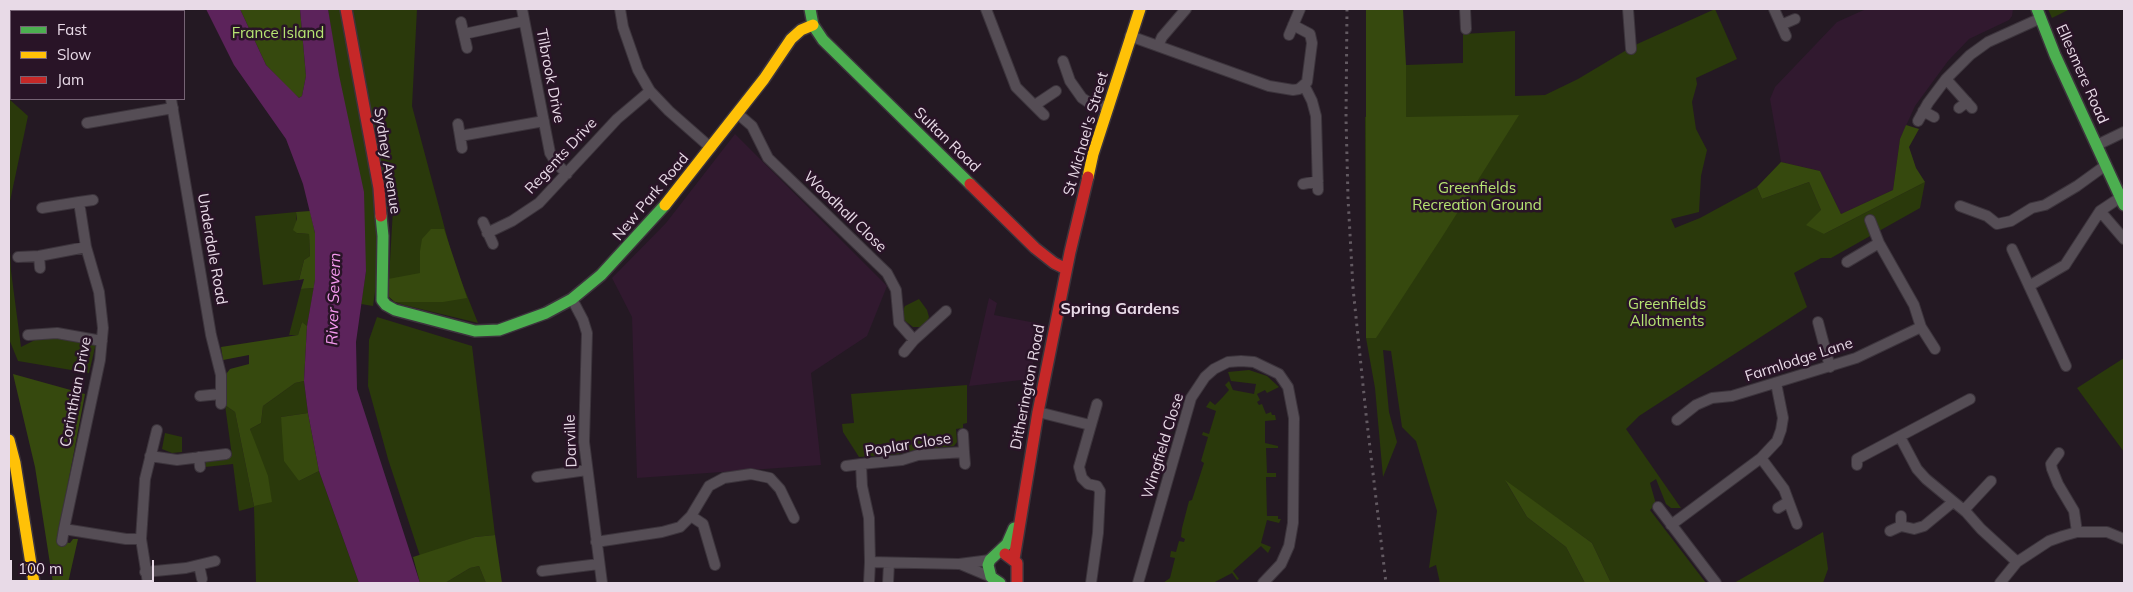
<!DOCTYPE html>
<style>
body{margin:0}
#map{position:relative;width:2133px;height:592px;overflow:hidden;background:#241923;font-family:Mulish,sans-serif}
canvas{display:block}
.frame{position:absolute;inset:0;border:10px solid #e8dae7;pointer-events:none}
.legend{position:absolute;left:10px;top:10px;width:175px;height:90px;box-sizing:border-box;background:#291427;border:1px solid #756374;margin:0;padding:6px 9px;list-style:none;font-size:15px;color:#e8dae7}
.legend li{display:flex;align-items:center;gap:10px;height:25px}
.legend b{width:25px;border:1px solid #756374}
.scale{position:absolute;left:10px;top:560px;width:144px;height:22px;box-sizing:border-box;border:2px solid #e8dae7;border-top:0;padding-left:6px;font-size:15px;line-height:18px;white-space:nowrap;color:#e8dae7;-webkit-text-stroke:4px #291427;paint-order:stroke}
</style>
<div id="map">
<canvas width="2133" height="592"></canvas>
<div class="frame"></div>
<ul class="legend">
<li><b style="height:6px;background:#4caf50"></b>Fast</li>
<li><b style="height:6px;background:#ffc107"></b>Slow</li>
<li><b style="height:6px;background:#c62828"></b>Jam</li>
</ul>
<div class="scale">100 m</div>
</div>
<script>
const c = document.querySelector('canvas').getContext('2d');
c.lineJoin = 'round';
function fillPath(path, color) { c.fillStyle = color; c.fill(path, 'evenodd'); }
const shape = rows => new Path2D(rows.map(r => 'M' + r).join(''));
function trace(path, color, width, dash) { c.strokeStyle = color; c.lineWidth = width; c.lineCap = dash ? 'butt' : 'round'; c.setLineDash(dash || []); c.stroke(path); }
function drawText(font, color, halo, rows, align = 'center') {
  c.font = font + ' Mulish,sans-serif'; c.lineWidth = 5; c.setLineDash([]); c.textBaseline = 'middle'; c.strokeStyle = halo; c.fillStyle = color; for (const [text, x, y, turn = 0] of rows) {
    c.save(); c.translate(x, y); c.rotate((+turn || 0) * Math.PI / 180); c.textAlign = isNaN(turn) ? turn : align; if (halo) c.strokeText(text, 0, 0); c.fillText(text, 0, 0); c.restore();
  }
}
const built = shape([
 [1866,9,2013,9,2012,16,2009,20,1969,39,1948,61,1915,106,1900,139,1893,190,1841,214,1820,171,1781,162,1770,99,1775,87,1837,22],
 [735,134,887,286,867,336,811,373,821,465,637,478,632,317,612,278,666,223],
 [989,298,997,303,994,315,1041,324,1030,379,969,386]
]);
const green = shape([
 [328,9,342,9,376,196,378,272,373,306,361,304,366,271],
 [348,9,417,9,412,106,454,263,478,323,404,305,395,302,388,296,393,209,385,209],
 [1715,9,1737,59,1696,78,1697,84,1692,102,1696,129,1707,150,1701,176,1699,212,1671,219,1675,228,1700,218,1757,187,1762,199,1809,182,1821,210,1824,234,1925,182,1920,208,1831,258,1821,258,1794,273,1807,307,1639,416,1626,429,1681,508,1671,508,1666,504,1656,479,1650,483,1656,504,1650,510,1706,583,1611,583,1592,543,1506,482,1527,517,1566,547,1585,583,1440,583,1436,565,1429,568,1437,511,1416,441,1402,427,1391,351,1383,350,1389,412,1397,442,1383,477,1375,388,1366,338,1365,117,1405,117,1406,65,1463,63,1463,34,1515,31,1515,96,1545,95,1578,79,1635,45],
 [2048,9,2070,9,2052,18],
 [9,99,28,116,9,206],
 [296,212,297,233,309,234,310,256,304,260,299,280,263,285,255,216],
 [9,233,11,271,21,347,37,339,53,336,96,343,89,373,18,361,9,339],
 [314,288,307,326,302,322,298,335,289,335,301,289],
 [919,299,927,310,929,317,926,324,921,327,913,327,904,320,904,308,905,306],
 [377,317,472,346,495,535,475,537,420,556,388,459,368,386,369,340],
 [2124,358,2124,452,2077,388],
 [1249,370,1267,376,1279,387,1267,393,1265,390,1257,394,1260,400,1257,402,1259,405,1262,404,1266,414,1271,412,1272,415,1275,415,1276,420,1265,421,1265,443,1278,446,1278,448,1266,448,1267,473,1276,473,1276,477,1266,477,1267,516,1278,516,1278,519,1281,519,1279,523,1267,520,1261,543,1271,547,1268,553,1261,546,1233,571,1239,579,1237,580,1232,573,1213,583,1163,583,1170,578,1175,558,1170,557,1171,551,1176,552,1179,541,1184,542,1185,539,1181,537,1182,528,1189,501,1192,500,1204,463,1201,461,1208,437,1202,435,1203,432,1209,434,1216,411,1206,407,1210,401,1215,405,1222,398,1229,390,1225,385,1229,381,1233,390,1254,394,1256,384,1231,381,1228,372],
 [304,381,308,413,281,417,299,481,319,471,359,583,256,583,254,507,239,511,233,464,205,467,206,462,210,459,232,456,225,405,235,412,254,506,255,445,250,429,261,423,263,406,295,383],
 [967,385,967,423,963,424,963,428,956,429,957,442,954,446,910,451,899,454,859,457,843,432,842,424,854,423,851,394],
 [165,433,182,437,182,452,172,453,162,449],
 [1823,532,1828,569,1823,583,1734,583],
 [479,566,486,583,445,583,470,568]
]);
const forest = shape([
 [9,9,38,9,39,11,11,11,11,42,9,40],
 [240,9,300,9,306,76,302,96,299,98,290,90,266,65],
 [1366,9,1403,9,1406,65,1406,117,1519,115,1442,237,1376,338,1366,338],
 [1906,125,1919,129,1909,147,1916,168,1925,182,1824,234,1806,225,1821,210,1809,182,1762,199,1757,187,1781,162,1820,171,1841,214,1893,190,1900,139],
 [310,211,315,233,315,280,314,288,301,289,304,279,299,280,304,260,310,256,309,234,297,233,293,230,297,219,296,212],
 [431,229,444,229,467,298,443,302,395,302,388,296,388,279,420,273,420,251,422,239],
 [302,322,307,326,304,381,295,383,263,406,261,423,250,429,268,476,272,502,254,506,235,412,225,405,223,378,230,369,249,364,249,355,223,360,221,347,298,335],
 [13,374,85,394,57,541,70,543,73,539,78,539,68,583,53,583,35,467],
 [308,413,319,471,299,481,284,461,281,417],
 [1505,480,1592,543,1611,583,1585,583,1566,547,1527,517],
 [495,535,502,583,486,583,479,566,470,568,445,583,420,583,413,557,475,537]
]);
const water = shape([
 [206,9,240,9,266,65,299,98,302,96,306,76,300,9,328,9,339,75,364,192,366,271,356,342,357,389,420,583,359,583,319,471,308,413,304,381,307,326,315,280,315,233,303,184,286,139,234,65]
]);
const street = shape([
 [155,9,156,11],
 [522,9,550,153,557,164,567,174],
 [620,9,623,27,638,70,650,91,669,111,711,148],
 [986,9,1016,87,1044,115],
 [1465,9,1466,29],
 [1628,9,1631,49],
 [1774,9,1786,36],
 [118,11,134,9],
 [461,22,467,48],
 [1781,25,1795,19],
 [464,34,524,21],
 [1289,35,1300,9],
 [1130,36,1269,86,1293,90,1299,89,1307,82,1312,43,1310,34,1293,25],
 [1158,46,1162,37,1186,9],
 [1063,61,1070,81,1082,98,1091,104,1109,107],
 [9,64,11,61],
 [1946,79,1972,108],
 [1304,85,1312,101,1316,116,1318,190],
 [171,99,211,335,221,375,221,404],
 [1035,105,1056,91],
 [1959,108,1967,102],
 [1923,111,1934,117],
 [738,114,752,126,768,158,887,273,896,290,899,323,914,340,946,311],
 [1918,121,1928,103,1946,79,1970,55,1988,42,2041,18],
 [87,123,173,108],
 [458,124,462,148],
 [460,136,544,121],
 [2097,145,2124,132],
 [1303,184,1318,181],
 [79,202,93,200],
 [1960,206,1987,216,1997,224,2011,221,2032,208,2045,205,2077,186,2106,165],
 [42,208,79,202,86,247,99,292,103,328,100,360,64,529,126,539,141,539],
 [2100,211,2124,239],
 [1870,220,1879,243,1914,305,1921,327,1935,349],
 [483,222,493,244],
 [487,233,512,221,539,203,617,119,650,91],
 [2012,249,2066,366],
 [39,256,40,268],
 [18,257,39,256,86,247],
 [1847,262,1879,243],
 [2029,286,2065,265,2100,211,2121,197],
 [572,299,583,320,587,333,584,442,602,583],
 [1818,322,1830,367],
 [28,335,57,333,102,341],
 [904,352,914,340],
 [200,396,220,394],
 [1038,412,1090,425],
 [1677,420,1696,405,1712,398,1732,396,1856,358,1921,327],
 [963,434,964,452],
 [1900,437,1917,469,1926,479,1966,512,1981,529,2017,562],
 [2059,453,2051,464,2052,469,2058,484,2074,511,2077,532],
 [150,456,177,460,226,454],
 [199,457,200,467],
 [1761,458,1784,489,1797,524],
 [1857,465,1857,459,1970,399],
 [846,466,861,464],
 [537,477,587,470],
 [1658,507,1716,583],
 [1778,508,1788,502],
 [1964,510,1991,481],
 [691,516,703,524,715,565],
 [1671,525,1761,458,1777,441,1781,430,1783,418,1776,383],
 [1901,526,1901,516],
 [1890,531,1901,526,1914,529,1924,526,1953,502],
 [62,541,64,529],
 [596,542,662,532,680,527,691,516,709,486,724,478,751,474,770,478,780,489,794,518],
 [870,562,869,518,862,486,861,464,902,460,918,455,964,452,965,464],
 [960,564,991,577],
 [199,565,202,579],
 [542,571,599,564],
 [145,572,186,568,215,561],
 [148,583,141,539,145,479,157,430],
 [869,583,870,562,959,564,990,560],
 [888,583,889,563],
 [1091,583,1098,533,1100,491,1097,486,1088,484,1082,478,1079,467,1097,404],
 [1138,583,1191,398,1205,377,1214,369,1228,362,1241,361,1254,362,1279,374,1288,387,1294,418,1293,523,1289,546,1281,564,1263,583],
 [2000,583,2017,562,2049,541,2063,536,2077,532,2107,532,2124,539]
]);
const fast = shape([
 [810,9,813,25,823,40,970,184],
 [2037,9,2055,55,2124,205],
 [381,216,383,236,382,300,386,305,395,310,475,331,499,330,546,313,572,299,601,275,665,205],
 [1000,583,991,577,988,565,990,560,1007,544,1014,528]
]);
const slow = shape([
 [1088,177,1093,154,1140,9],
 [665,205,764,79,791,39,801,30,813,25],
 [9,440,15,463,34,583]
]);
const jam = shape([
 [346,9,379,188,381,216],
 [970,184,1035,248,1054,263,1066,269],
 [1005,554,1017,563,1017,583],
 [1014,559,1038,412,1070,252,1088,177]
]);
const rail = shape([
 [1347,9,1346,118,1348,198,1353,288,1366,414,1386,583]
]);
const parkNames = [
 ["France Island",278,33],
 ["Greenfields",1477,188],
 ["Recreation Ground",1477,205],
 ["Greenfields",1667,304],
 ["Allotments",1667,321]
];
const streetNames = [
 ["Ellesmere Road",2082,74,66],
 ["Tilbrook Drive",550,76,79],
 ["St Michael's Street",1086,134,-74],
 ["Sultan Road",947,140,44],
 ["Regents Drive",561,156,-47],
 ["Sydney Avenue",387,161,81],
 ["New Park Road",651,197,-50],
 ["Woodhall Close",845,212,44],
 ["Underdale Road",212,249,80],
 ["Farmlodge Lane",1799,360,-18],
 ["Ditherington Road",1028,387,-79],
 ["Corinthian Drive",76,392,-79],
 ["Darville",571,441,-92],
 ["Poplar Close",908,445,-9],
 ["Wingfield Close",1163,446,-73]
];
const waterNames = [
 ["River Severn",334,299,-88]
];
const neighbourhoodNames = [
 ["Spring Gardens",1120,309]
];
fillPath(built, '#31192f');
fillPath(green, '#2a390b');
fillPath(forest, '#36490e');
fillPath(water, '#5c235b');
trace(street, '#3c343c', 12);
trace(fast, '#3c343c', 14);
trace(slow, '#3c343c', 14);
trace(jam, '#3c343c', 14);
trace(street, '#554d55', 10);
trace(fast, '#4caf50', 11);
trace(slow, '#ffc107', 11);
trace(jam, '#c62828', 11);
trace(rail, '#635a62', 3, [2.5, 5]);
drawText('15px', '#b6e472', '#291427', parkNames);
drawText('15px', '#e8dae7', '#291427', streetNames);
drawText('italic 16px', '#f59aef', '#291427', waterNames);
drawText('bold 16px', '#e8dae7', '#291427', neighbourhoodNames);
</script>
